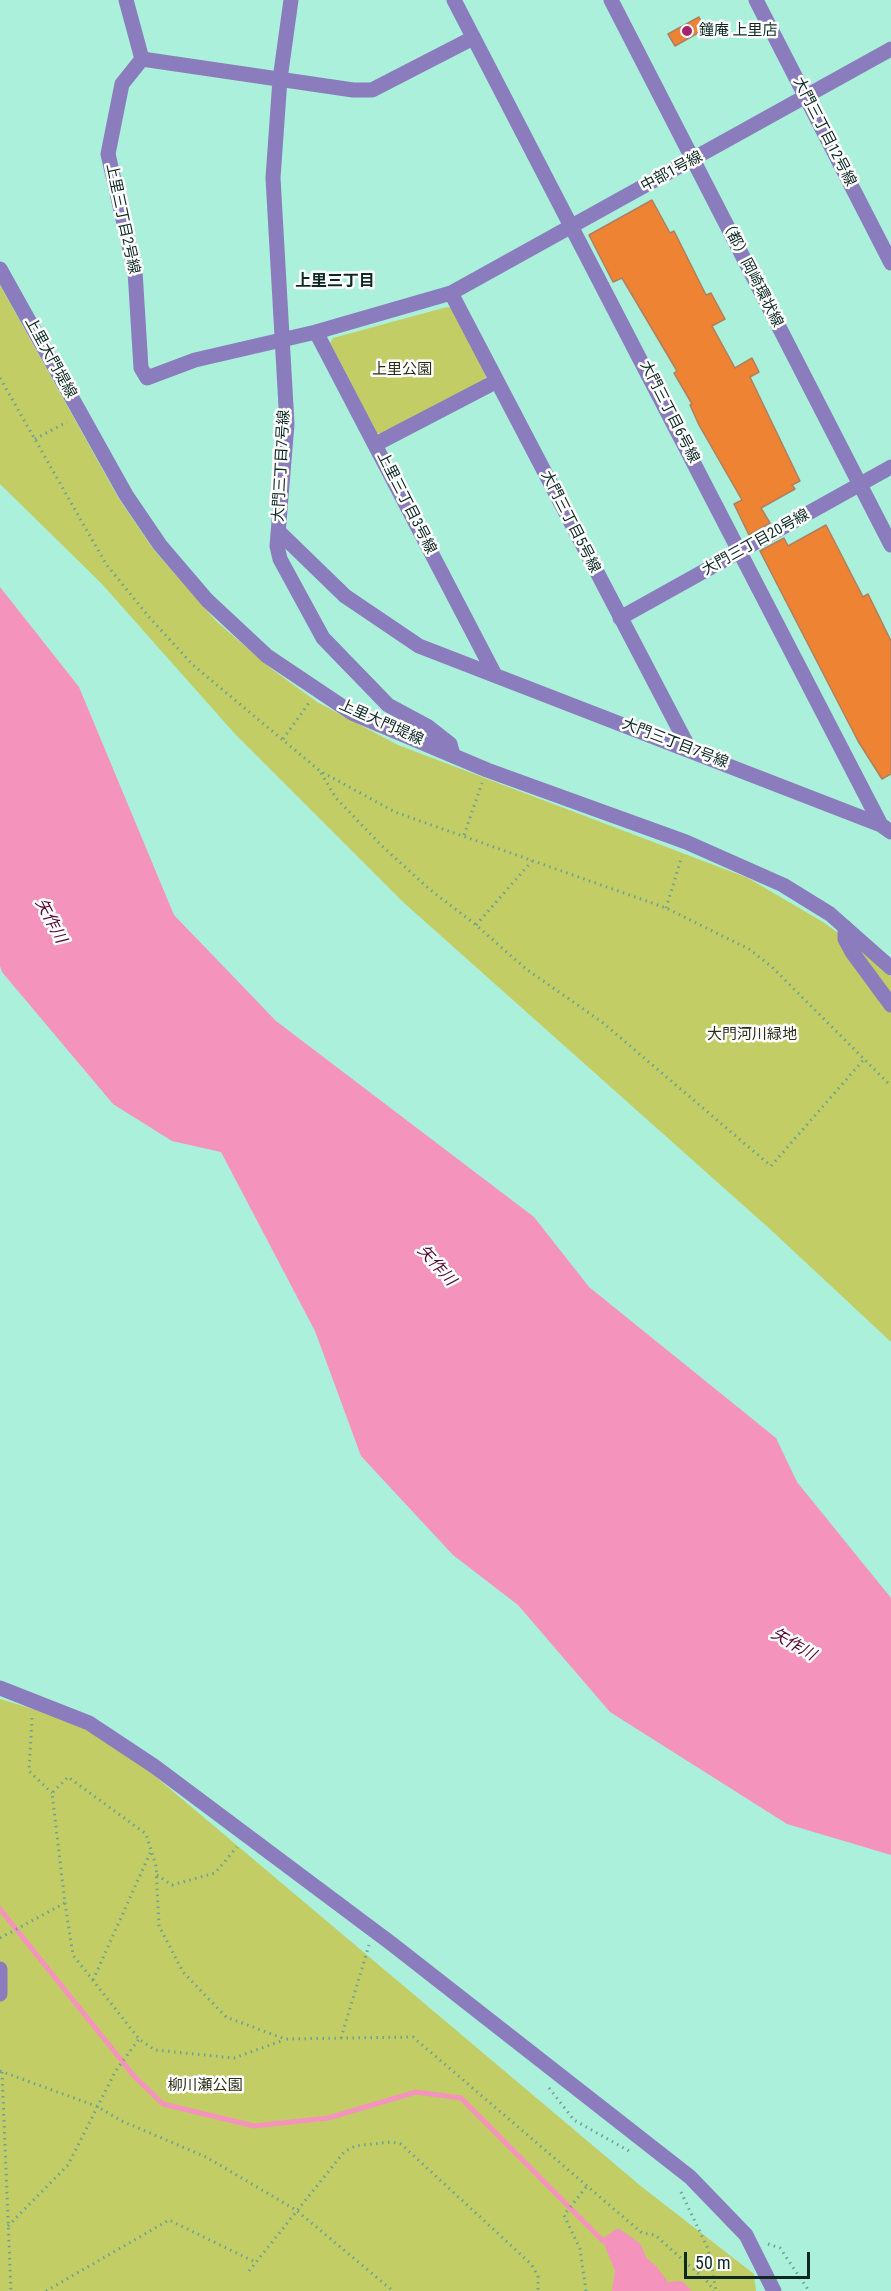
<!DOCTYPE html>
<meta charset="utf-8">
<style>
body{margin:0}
#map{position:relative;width:891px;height:2291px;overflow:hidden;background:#abf0db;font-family:"Roboto Condensed",sans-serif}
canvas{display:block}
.scale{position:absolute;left:684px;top:2252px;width:126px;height:27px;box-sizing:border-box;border:3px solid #0d2922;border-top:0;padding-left:8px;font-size:18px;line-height:21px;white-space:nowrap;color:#0d2922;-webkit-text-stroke:4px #fff;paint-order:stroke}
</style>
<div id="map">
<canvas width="891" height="2291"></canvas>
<div class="scale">50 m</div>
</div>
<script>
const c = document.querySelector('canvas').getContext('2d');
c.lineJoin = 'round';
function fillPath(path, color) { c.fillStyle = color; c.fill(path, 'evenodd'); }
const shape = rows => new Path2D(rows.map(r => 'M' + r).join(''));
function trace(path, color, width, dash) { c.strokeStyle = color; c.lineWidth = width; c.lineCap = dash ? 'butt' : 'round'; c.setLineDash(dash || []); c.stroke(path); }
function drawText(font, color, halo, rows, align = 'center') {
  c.font = font + ' "Roboto Condensed","Noto Sans JP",sans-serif'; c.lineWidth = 5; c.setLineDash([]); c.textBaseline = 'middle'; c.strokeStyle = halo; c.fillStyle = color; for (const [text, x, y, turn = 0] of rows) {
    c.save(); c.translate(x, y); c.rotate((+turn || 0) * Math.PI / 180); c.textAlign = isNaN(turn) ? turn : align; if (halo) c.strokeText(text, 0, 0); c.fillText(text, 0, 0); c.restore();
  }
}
const green = shape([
 [0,285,119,499,154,550,216,621,269,667,317,702,398,745,748,878,823,922,860,949,891,977,891,1342,771,1230,403,902,235,734,101,583,0,484],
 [447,307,452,308,486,376,484,383,385,434,377,433,330,343,333,338],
 [0,1699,99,1729,642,2187,754,2274,756,2291,0,2291]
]);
const water = shape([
 [0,587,79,687,174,915,276,1021,534,1217,589,1287,776,1438,797,1482,891,1598,891,1855,787,1824,610,1712,518,1605,453,1555,361,1456,315,1331,221,1152,172,1141,113,1104,2,972,0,966],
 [618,2231,638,2245,644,2256,656,2266,668,2282,682,2281,692,2291,612,2291,615,2271,603,2241]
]);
const stream = shape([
 [0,1909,134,2076,163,2104,254,2126,328,2118,416,2092,461,2098,603,2241,618,2231,638,2245,646,2263]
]);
const building = shape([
 [699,17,705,29,675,46,668,34,699,17],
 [652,200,670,233,674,231,706,295,711,293,725,319,712,326,735,368,752,358,759,372,750,377,800,481,792,485,795,489,761,508,770,523,749,535,734,504,742,500,699,425,690,405,692,404,674,373,677,371,622,278,613,282,589,235,652,200],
 [826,525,863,597,868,594,891,641,891,774,882,779,858,741,760,551,784,538,788,546,826,525]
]);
const path = shape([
 [0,378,106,564,149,617,193,665,320,771,395,812,666,908,749,949,772,967,891,1086],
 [35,439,67,422],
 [283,739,309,703],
 [321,773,336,798,381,845,428,888,476,925,526,969,602,1022,771,1166,865,1058],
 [464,835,482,783],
 [666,908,682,856],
 [476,925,532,861],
 [32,1718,29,1771,52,1793],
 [157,1875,172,1885,215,1873,237,1847],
 [65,1903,73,1955,139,2039,155,2050,234,2058,284,2040],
 [0,1938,65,1903,52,1793,68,1777,146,1834,156,1866,159,1926,183,1972,226,2017,285,2039,413,2037,642,2233,655,2235,709,2283,713,2291],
 [93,1980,151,1851],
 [341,2038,369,1945],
 [0,2071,96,2106,122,2121,206,2157,296,2210,393,2291],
 [2,2072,11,2291],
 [549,2088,574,2120,629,2151],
 [681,2192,708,2249,716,2291],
 [8,2226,68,2165,115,2072,139,2039],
 [768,2244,780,2248,809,2291],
 [249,2271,344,2152,355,2146,391,2142,401,2144,531,2264,538,2276,538,2291],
 [46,2291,169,2220,255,2262],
 [586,2291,580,2249,564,2215,587,2186]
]);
const minor = shape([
 [126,0,142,59],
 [291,0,280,79,273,178,287,424,277,546,280,559,323,638,388,705,427,726,450,744,453,755],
 [454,0,881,825],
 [611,0,891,545],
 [756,0,891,263],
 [142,59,122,84,108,154,135,271,141,368,147,378,195,360,316,332,451,293,891,49],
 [142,59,353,90,372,90,473,38],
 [0,269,126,495,160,545,207,600,267,656,352,713,487,770,686,842,783,885,830,914,891,968],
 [451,293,690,750],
 [316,332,495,675],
 [376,444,497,381],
 [279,532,345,596,419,646,881,825,891,832],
 [620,618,891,467],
 [845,927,845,939,852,952,891,1005],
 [0,1688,89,1723,154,1766,392,1944,690,2177,746,2235,774,2291],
 [0,1969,0,1994]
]);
const markers = [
 [687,31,6,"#a82169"]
];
const poiNames = [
 ["鐘庵 上里店",699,31]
];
const streetNames = [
 ["大門三丁目12号線",824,132,63],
 ["中部1号線",672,172,-28],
 ["上里三丁目2号線",122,219,78],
 ["（都）岡崎環状線",751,273,63],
 ["上里大門堤線",50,358,61],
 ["大門三丁目6号線",669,412,63],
 ["大門三丁目7号線",282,466,-87],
 ["上里三丁目3号線",406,503,63],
 ["大門三丁目5号線",570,522,63],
 ["大門三丁目20号線",756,543,-29],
 ["上里大門堤線",381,723,24],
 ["大門三丁目7号線",675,744,21]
];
const parkNames = [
 ["上里公園",402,370],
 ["大門河川緑地",752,1035],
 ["柳川瀬公園",205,2086]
];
const neighbourhoodNames = [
 ["上里三丁目",335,282]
];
const waterNames = [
 ["矢作川",50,921,62],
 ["矢作川",436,1266,48],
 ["矢作川",793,1645,30]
];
fillPath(green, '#c3cd65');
fillPath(water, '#f493bc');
trace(stream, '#f493bc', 5);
fillPath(building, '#ee8433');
trace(building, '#af7f60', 1.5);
trace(path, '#6da292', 3, [1.5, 4.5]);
trace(minor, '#8b7cbd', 15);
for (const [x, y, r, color] of markers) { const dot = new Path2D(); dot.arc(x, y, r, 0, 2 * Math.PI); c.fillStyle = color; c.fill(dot); trace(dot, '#fff', 2); }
drawText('15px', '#0d2922', '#fff', poiNames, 'left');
drawText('15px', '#0d2922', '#fff', streetNames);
drawText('15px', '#2c2e18', '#fff', parkNames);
drawText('bold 16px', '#0d2922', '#fff', neighbourhoodNames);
drawText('italic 16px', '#550932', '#fff', waterNames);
</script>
